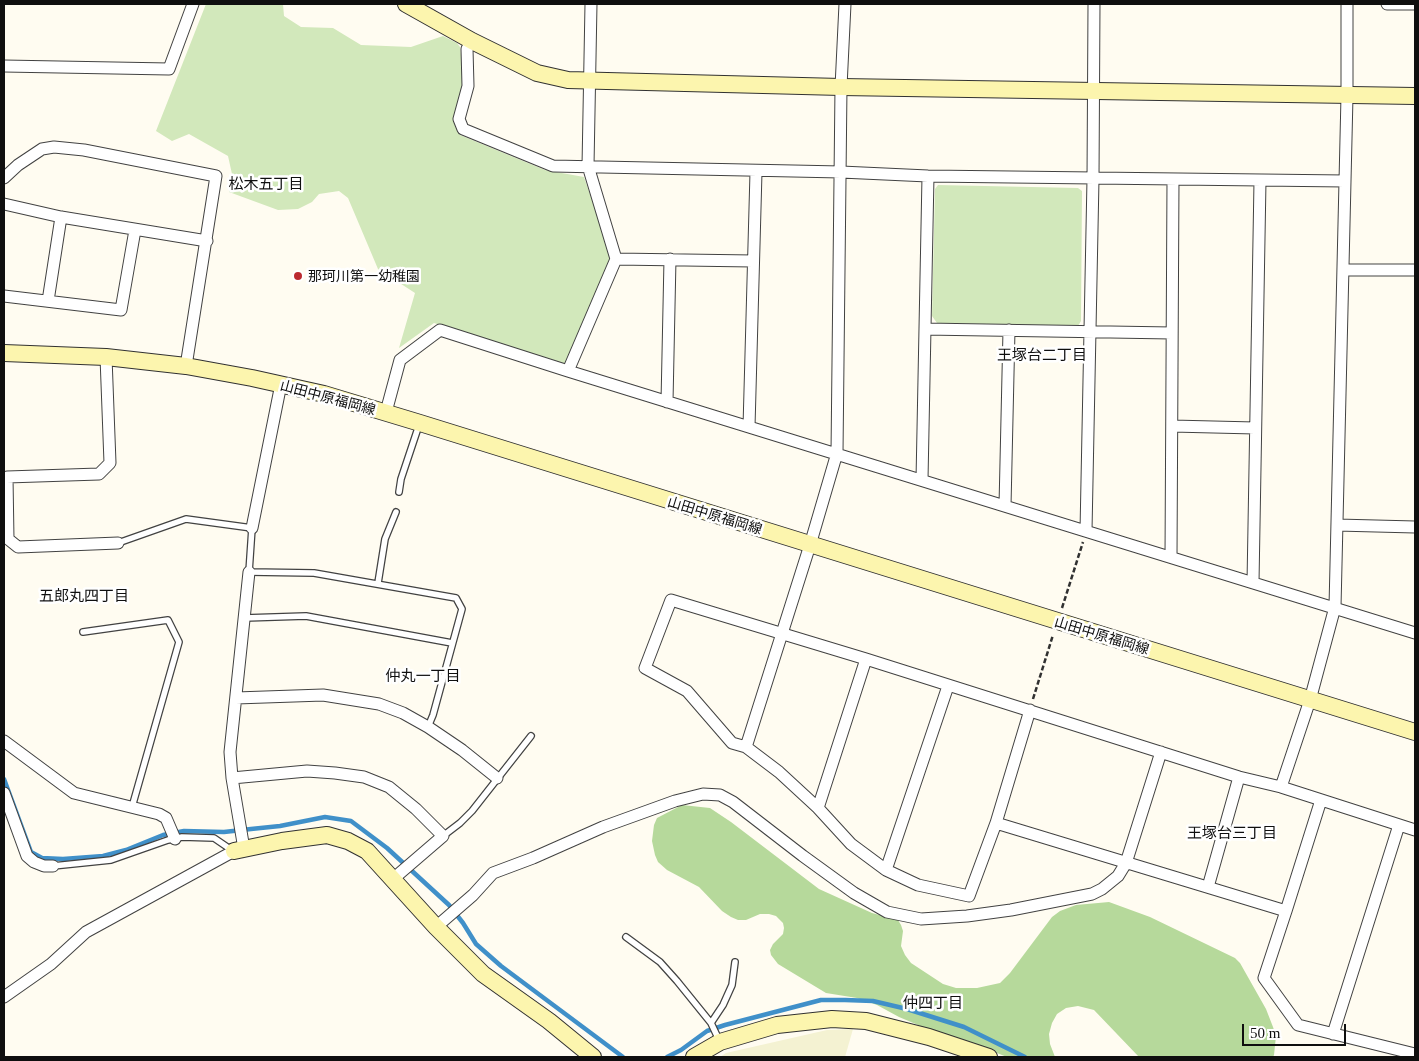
<!DOCTYPE html>
<meta charset="utf-8">
<style>
body{margin:0}
#map{position:relative;width:1419px;height:1061px;overflow:hidden;background:#fffcf1;font-family:Georgia,serif}
canvas{display:block}
.frame{position:absolute;inset:0;border:5px solid #0f0f0f;pointer-events:none}
.scale{position:absolute;left:1242px;top:1024px;width:104px;height:22px;box-sizing:border-box;border:2px solid #0f0f0f;border-top:0;padding-left:6px;font-size:15px;line-height:18px;white-space:nowrap;color:#0f0f0f;-webkit-text-stroke:4px #fff;paint-order:stroke}
</style>
<div id="map">
<canvas width="1419" height="1061"></canvas>
<div class="frame"></div>
<div class="scale">50 m</div>
</div>
<script>
const c = document.querySelector('canvas').getContext('2d');
c.lineJoin = 'round';
function fillPath(path, color) { c.fillStyle = color; c.fill(path, 'evenodd'); }
const shape = rows => new Path2D(rows.map(r => 'M' + r).join(''));
function trace(path, color, width, dash) { c.strokeStyle = color; c.lineWidth = width; c.lineCap = dash ? 'butt' : 'round'; c.setLineDash(dash || []); c.stroke(path); }
function drawText(font, color, halo, rows, align = 'center') {
  c.font = font + ' Georgia,"Noto Sans JP",serif'; c.lineWidth = 5; c.setLineDash([]); c.textBaseline = 'middle'; c.strokeStyle = halo; c.fillStyle = color; for (const [text, x, y, turn = 0] of rows) {
    c.save(); c.translate(x, y); c.rotate((+turn || 0) * Math.PI / 180); c.textAlign = isNaN(turn) ? turn : align; if (halo) c.strokeText(text, 0, 0); c.fillText(text, 0, 0); c.restore();
  }
}
const farmland = shape([
 [853,1029,845,1057,720,1057,726,1053,827,1030]
]);
const green = shape([
 [206,4,283,4,284,16,301,27,333,28,361,45,411,47,443,36,457,43,460,47,464,79,454,122,460,135,545,170,584,177,611,255,566,364,434,323,399,348,415,293,378,269,348,198,339,191,319,194,312,202,298,209,278,210,229,192,232,174,228,156,189,134,172,141,156,131],
 [938,185,1078,188,1082,191,1081,321,1078,326,937,323,932,316,935,189]
]);
const forest = shape([
 [682,805,710,808,731,822,819,889,872,913,898,920,901,925,903,931,901,946,905,955,911,963,943,984,956,988,977,988,1000,983,1010,973,1052,917,1060,911,1076,905,1109,902,1150,917,1235,958,1240,963,1266,1009,1273,1027,1276,1036,1274,1055,1273,1057,1139,1057,1094,1010,1078,1006,1066,1008,1057,1014,1052,1023,1049,1034,1050,1044,1055,1057,1007,1057,964,1040,930,1030,899,1017,877,1005,857,998,826,993,778,964,771,955,770,950,773,944,783,934,784,928,783,923,776,916,769,914,760,914,746,920,738,920,731,917,722,911,699,887,667,870,658,862,655,855,652,841,654,825,657,818]
]);
const stream = shape([
 [4,779,31,852,42,858,63,859,103,856,126,850,163,835,184,831,224,832,251,829,280,826,325,817,351,821,387,848,449,905,463,923,476,944,501,966,623,1057],
 [667,1057,681,1050,707,1031,725,1025,821,1000,845,1000,873,1001,907,1009,964,1027,1025,1057]
]);
const path = shape([
 [1062,608,1083,542],
 [1033,699,1053,635]
]);
const lane = shape([
 [399,492,401,479,419,425],
 [118,543,186,519,252,528,249,572,314,573,456,598,462,609,433,715,428,727],
 [378,583,385,539,396,512],
 [244,618,306,616,452,643],
 [83,632,168,620,179,642,132,807],
 [443,836,460,823,472,811,531,736],
 [53,866,111,860,168,840,182,837,214,838,233,851],
 [626,937,660,962,677,981,711,1023,719,1040],
 [711,1023,723,1005,732,985,735,962]
]);
const street = shape([
 [591,4,588,166,616,259],
 [1387,4,1414,4],
 [472,41,467,49,468,86,459,119,463,129,553,166,841,172,928,176,1345,181],
 [4,66,169,69,193,4],
 [4,178,18,165,42,149,54,147,84,150,216,176,186,366],
 [4,204,61,217,207,241],
 [1343,270,1415,270],
 [4,296,121,310,135,230],
 [48,301,61,217],
 [925,329,1172,333],
 [106,357,110,463,99,474,7,477,8,539,18,547,118,543],
 [568,371,616,259,753,261],
 [667,402,670,259],
 [386,412,400,360,440,330,568,371,1415,633],
 [1172,426,1255,428],
 [749,427,756,172],
 [922,480,928,176],
 [1005,506,1009,330],
 [1337,525,1415,527],
 [252,528,281,384],
 [1086,531,1093,179,1094,4],
 [1171,557,1173,180],
 [1253,583,1260,181],
 [236,698,323,695,379,704,403,713,428,727,462,750,497,778],
 [1030,710,996,823,1286,911,1264,978,1298,1025,1415,1054],
 [4,741,74,793,159,814,166,818,175,839],
 [746,747,810,545,837,453,841,87,845,4],
 [232,778,307,771,335,773,364,777,389,787,416,809,443,836,393,879],
 [1281,787,1310,700,1335,607,1347,96,1347,4],
 [4,793,27,856,34,862,44,866,53,866],
 [818,808,866,659],
 [996,823,969,896,918,885,886,870,851,844,818,808,779,772,746,747,732,743,687,691,645,668,671,600,866,659,1239,777,1281,787,1415,830],
 [244,849,232,778,230,752,249,572],
 [886,870,948,686],
 [1208,887,1239,777],
 [1286,911,1321,800],
 [436,927,473,895,493,873,533,858,603,827,675,801,703,794,720,795,733,802,803,856,854,893,887,912,921,919,967,916,1011,910,1092,894,1102,889,1118,876,1126,863,1161,752],
 [4,997,51,964,86,932,234,851],
 [1333,1034,1399,825]
]);
const secondary = shape([
 [406,4,472,41,537,73,568,80,841,87,1415,96],
 [4,353,106,357,186,366,252,378,324,394,420,423,1415,732],
 [234,851,282,841,327,835,348,841,367,851,436,927,483,974,549,1021,593,1057],
 [694,1057,720,1042,777,1025,832,1019,866,1021,929,1037,989,1057]
]);
const markers = [
 [298,276,5,"#bb2a2f"]
];
const poiNames = [
 ["那珂川第一幼稚園",308,276]
];
const streetNames = [
 ["山田中原福岡線",328,397,15],
 ["山田中原福岡線",715,515,17],
 ["山田中原福岡線",1102,635,17]
];
const neighbourhoodNames = [
 ["松木五丁目",266,183],
 ["王塚台二丁目",1042,354],
 ["五郎丸四丁目",84,595],
 ["仲丸一丁目",423,675],
 ["王塚台三丁目",1232,832],
 ["仲四丁目",933,1002]
];
fillPath(farmland, '#f4f2d2');
fillPath(green, '#d2e8bb');
fillPath(forest, '#b6d99b');
trace(stream, '#4090c9', 4.5);
trace(lane, '#424242', 8);
trace(street, '#424242', 13);
trace(secondary, '#313131', 18);
trace(path, '#313131', 2.5, [5, 2.5]);
trace(lane, '#fff', 5.5);
trace(street, '#fff', 11);
trace(secondary, '#fcf5ae', 16);
for (const [x, y, r, color] of markers) { const dot = new Path2D(); dot.arc(x, y, r, 0, 2 * Math.PI); c.fillStyle = color; c.fill(dot); trace(dot, '#fff', 2); }
drawText('14px', '#0f0f0f', '#fff', poiNames, 'left');
drawText('14px', '#0f0f0f', '#fff', streetNames);
drawText('15px', '#0f0f0f', '#fff', neighbourhoodNames);
</script>
